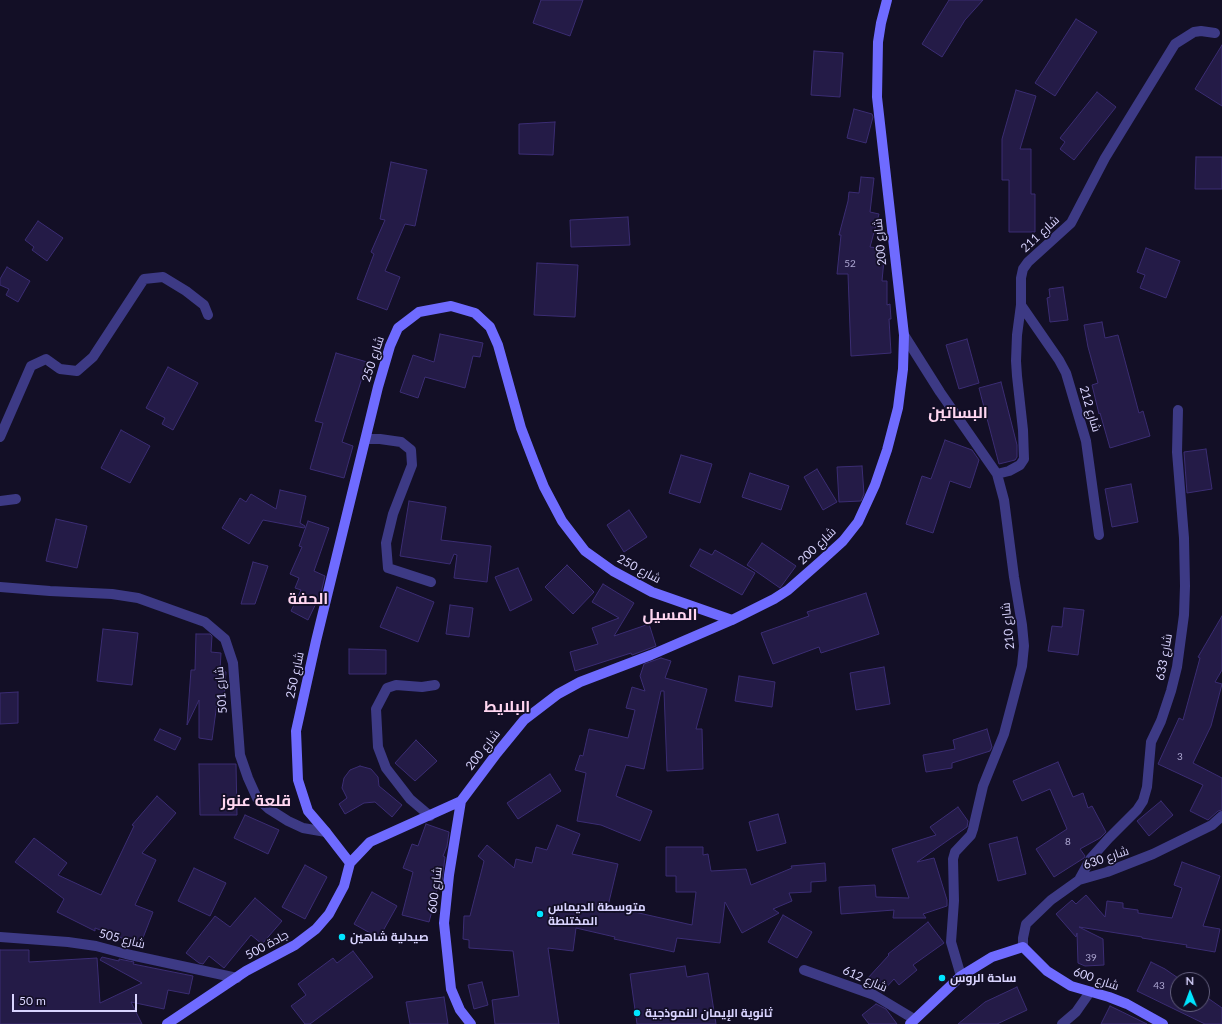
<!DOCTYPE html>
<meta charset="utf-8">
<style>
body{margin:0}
#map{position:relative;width:1222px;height:1024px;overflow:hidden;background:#130f26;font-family:Lato,sans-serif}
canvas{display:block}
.north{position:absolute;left:1170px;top:972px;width:40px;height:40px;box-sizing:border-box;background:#130f26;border:1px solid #625e7d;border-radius:50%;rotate:359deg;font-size:11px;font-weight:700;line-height:16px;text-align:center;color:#d9d4ff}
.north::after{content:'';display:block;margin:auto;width:14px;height:18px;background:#00e5ff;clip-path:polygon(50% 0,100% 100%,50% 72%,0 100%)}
.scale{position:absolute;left:12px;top:994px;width:125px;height:18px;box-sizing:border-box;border:2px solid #d9d4ff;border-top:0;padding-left:5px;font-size:12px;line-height:14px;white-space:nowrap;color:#d9d4ff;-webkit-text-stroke:3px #130f26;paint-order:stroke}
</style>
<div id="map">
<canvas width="1222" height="1024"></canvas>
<div class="north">N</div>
<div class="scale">50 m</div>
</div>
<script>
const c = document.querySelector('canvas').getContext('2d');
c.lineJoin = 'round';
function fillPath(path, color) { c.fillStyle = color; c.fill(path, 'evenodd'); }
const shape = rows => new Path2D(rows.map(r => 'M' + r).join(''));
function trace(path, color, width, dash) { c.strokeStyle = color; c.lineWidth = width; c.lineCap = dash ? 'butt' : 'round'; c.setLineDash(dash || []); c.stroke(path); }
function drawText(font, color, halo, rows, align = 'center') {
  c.font = font + ' Lato,Cairo,sans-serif'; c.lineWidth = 3.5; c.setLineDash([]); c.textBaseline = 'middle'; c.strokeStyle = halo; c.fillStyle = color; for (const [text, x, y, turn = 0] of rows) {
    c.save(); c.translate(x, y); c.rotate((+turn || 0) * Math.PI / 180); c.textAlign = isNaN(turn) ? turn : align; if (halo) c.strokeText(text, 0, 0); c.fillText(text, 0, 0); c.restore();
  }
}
const building = shape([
 [541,0,583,0,570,36,533,23,541,0],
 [949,0,983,0,965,20,942,57,922,44,949,0],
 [1076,19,1097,32,1055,96,1035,83,1076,19],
 [1222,45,1222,106,1195,89,1222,45],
 [814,51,843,53,840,97,811,95,814,51],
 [1016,90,1036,96,1020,149,1031,149,1031,194,1035,194,1035,232,1009,232,1009,180,1002,180,1002,139,1016,90],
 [1097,92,1116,107,1074,160,1060,149,1065,142,1060,138,1097,92],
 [854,109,872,114,873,117,866,143,847,138,854,109],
 [555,122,553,155,519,154,519,124,555,122],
 [1196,157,1222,157,1222,189,1195,189,1196,157],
 [391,162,427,170,415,226,405,224,385,271,400,277,387,310,357,299,374,254,371,252,385,220,380,219,391,162],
 [861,177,874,178,870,212,879,214,870,247,885,249,882,281,887,281,887,305,890,304,891,319,889,319,891,353,851,356,848,274,837,274,841,235,839,235,848,201,849,192,859,193,861,177],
 [628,217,630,245,571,247,570,220,628,217],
 [38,221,63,238,47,261,32,250,34,247,25,240,38,221],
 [1146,248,1180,261,1166,298,1140,288,1145,275,1137,272,1146,248],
 [537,263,578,265,575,317,534,315,537,263],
 [7,267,30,281,18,302,6,295,9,289,0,285,0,279,7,267],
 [1063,287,1068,320,1050,322,1047,298,1050,297,1049,289,1063,287],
 [1102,322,1105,338,1118,335,1139,413,1143,411,1150,436,1110,448,1100,413,1099,414,1092,385,1098,383,1088,347,1084,325,1102,322],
 [440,334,483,343,480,357,473,356,465,388,425,377,418,398,400,392,413,355,434,362,440,334],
 [967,339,979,383,959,389,946,345,967,339],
 [336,353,367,362,342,442,353,446,344,478,310,469,323,423,315,421,336,353],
 [168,367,198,383,173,430,162,424,165,418,146,408,168,367],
 [1001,382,1017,445,1017,457,1015,460,999,464,979,388,1001,382],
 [121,430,150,446,130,483,101,468,121,430],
 [945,440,972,450,979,460,970,488,950,481,933,533,906,524,922,476,931,479,945,440],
 [1206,449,1212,489,1187,493,1184,452,1206,449],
 [681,455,712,464,700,503,669,493,681,455],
 [862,466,864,494,861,501,839,502,837,467,862,466],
 [817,469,837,502,823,510,804,477,817,469],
 [750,473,789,486,781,510,742,497,750,473],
 [1131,484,1138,522,1112,527,1105,489,1131,484],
 [280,490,306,496,300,523,305,526,304,528,263,520,249,544,222,528,240,498,246,502,251,494,276,509,280,490],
 [409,501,446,507,441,540,491,546,487,582,454,578,457,555,454,554,450,564,400,556,409,501],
 [629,510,647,537,624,552,607,525,629,510],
 [56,519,87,526,77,568,46,561,56,519],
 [308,521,329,528,314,571,325,576,321,593,308,620,291,611,301,590,295,588,299,578,290,574,302,547,299,546,308,521],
 [762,543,796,566,780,588,747,565,762,543],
 [700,549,712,555,715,550,755,573,742,595,690,566,700,549],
 [253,562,268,566,255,604,241,604,253,562],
 [567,565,594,592,573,614,545,587,567,565],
 [518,568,532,600,510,611,495,577,518,568],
 [603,584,634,603,614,636,649,624,656,646,632,655,631,653,575,671,570,652,598,644,592,628,619,618,592,602,603,584],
 [397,587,434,602,418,642,380,627,397,587],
 [866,593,879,634,821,653,819,647,773,664,761,633,809,616,807,612,866,593],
 [450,605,473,608,469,637,446,634,450,605],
 [1064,608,1084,610,1078,655,1048,651,1052,626,1062,627,1064,608],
 [1222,616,1222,670,1215,682,1222,684,1211,726,1193,763,1222,778,1222,810,1218,811,1208,820,1190,811,1203,785,1158,764,1179,718,1183,720,1200,658,1198,657,1222,616],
 [103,629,138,633,132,685,97,681,103,629],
 [196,634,210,634,212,636,211,652,221,653,220,671,226,672,224,696,218,696,212,740,199,738,199,700,187,725,191,670,195,670,196,634],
 [349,649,386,650,386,674,349,674,349,649],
 [661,658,671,661,665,678,707,689,696,729,702,729,703,769,667,771,664,691,661,691,644,769,626,765,616,796,652,811,640,841,601,825,577,821,586,773,575,770,580,755,583,756,589,729,628,738,635,710,626,708,632,687,645,691,640,676,644,664,661,658],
 [884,667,890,704,856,710,850,673,884,667],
 [739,676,775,682,772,707,735,701,739,676],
 [18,692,18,723,0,724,0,693,18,692],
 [160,729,181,738,175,750,154,740,160,729],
 [987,729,992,747,990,751,952,763,952,768,926,772,923,755,955,749,953,740,987,729],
 [416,740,437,761,415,781,395,763,416,740],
 [1058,762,1073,797,1083,793,1088,808,1092,806,1106,832,1100,838,1080,849,1085,856,1084,858,1054,877,1036,849,1067,829,1050,789,1022,801,1013,781,1058,762],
 [199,764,236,764,237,815,200,815,199,764],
 [360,766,371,769,378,777,379,786,402,805,392,817,375,802,364,803,345,814,339,804,347,798,342,788,344,778,350,770,360,766],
 [550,774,561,791,518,819,507,803,550,774],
 [157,796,176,813,142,853,156,860,135,905,153,912,141,943,135,943,95,928,95,931,57,912,64,899,15,862,34,838,67,863,58,875,101,895,134,826,132,825,157,796],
 [1161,801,1173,815,1149,836,1137,821,1161,801],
 [958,807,968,821,967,827,917,862,934,858,947,900,947,906,923,914,926,918,893,918,894,910,841,914,839,887,875,885,876,897,909,898,892,849,936,835,930,827,958,807],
 [778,814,786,843,757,851,749,822,778,814],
 [245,815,279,830,268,854,234,838,245,815],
 [426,824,449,832,447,846,443,856,445,857,442,881,441,883,439,882,434,902,431,902,432,911,429,922,402,915,413,872,403,868,412,844,418,846,426,824],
 [557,825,580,834,572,854,618,864,608,906,692,925,696,892,676,892,676,876,666,876,666,847,703,847,703,855,708,854,711,871,746,869,751,885,792,868,791,866,825,863,826,881,811,882,811,892,789,893,792,901,773,909,779,913,742,933,725,902,720,943,677,938,674,952,614,939,615,937,576,928,573,951,548,948,559,1024,495,1024,492,1000,519,996,513,951,469,948,469,940,463,939,464,916,470,916,484,861,478,856,487,845,514,868,516,859,532,863,536,847,547,850,557,825],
 [1017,837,1026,874,998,881,989,844,1017,837],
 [1182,862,1220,876,1203,926,1220,929,1215,952,1186,947,1187,945,1142,938,1142,937,1079,927,1103,939,1104,965,1085,966,1078,963,1077,933,1076,937,1056,914,1072,900,1076,904,1086,895,1105,917,1107,901,1123,903,1123,908,1138,910,1138,913,1172,918,1182,888,1174,885,1182,862],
 [305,865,327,877,305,919,282,907,305,865],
 [194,868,226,883,210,916,178,901,194,868],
 [372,892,397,906,379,938,354,924,372,892],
 [255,898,282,921,262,944,251,935,224,968,209,956,203,964,199,963,186,953,215,916,230,927,255,898],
 [783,915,812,932,797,958,768,942,783,915],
 [928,922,944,943,913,965,917,970,899,985,894,979,882,992,880,991,867,979,889,955,888,954,928,922],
 [0,950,29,950,29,962,97,958,100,1003,142,983,100,960,102,957,119,961,119,959,134,962,133,964,193,976,189,994,168,990,164,1009,131,1002,142,1024,0,1024,0,950],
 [353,951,373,977,310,1024,305,1024,291,1006,306,995,298,984,333,958,337,963,353,951],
 [1151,962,1165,969,1181,980,1178,980,1178,1004,1202,1004,1202,994,1222,1008,1222,1024,1205,1024,1137,991,1151,962],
 [685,966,687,977,708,973,716,1024,637,1024,630,974,685,966],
 [482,982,488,1005,474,1009,468,985,482,982],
 [1017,987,1027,1010,997,1024,958,1024,985,1002,1017,987],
 [444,997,448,1024,410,1024,406,1002,444,997],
 [876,1004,886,1009,897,1024,869,1024,862,1015,876,1004],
 [1110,1006,1147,1024,1101,1024,1110,1006]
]);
const street = shape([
 [1021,305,1059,360,1066,373,1086,441,1099,535],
 [904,335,940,392,997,474,1004,500,1014,577,1022,625,1024,646,1022,666,1004,734,983,786,973,829,971,835,955,852,953,859,954,901,951,942,961,976],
 [0,437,31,366,46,359,60,369,77,371,93,357,144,279,163,277,186,291,204,305,208,315],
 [366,439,380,439,401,442,411,450,412,465,393,514,386,543,388,568,431,582],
 [997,474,1009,471,1020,465,1024,459,1023,430,1017,376,1016,361,1017,335,1021,305,1021,278,1023,269,1028,262,1071,223,1105,158,1175,44,1194,32,1201,31,1215,33],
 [0,501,16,499],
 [0,587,50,591,112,594,138,598,205,622,225,639,233,663,240,755,248,778,257,798,269,809,288,821,303,828,326,832],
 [430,816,410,799,386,768,378,747,376,709,387,688,396,685,422,687,435,685],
 [1079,880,1091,858,1109,838,1137,810,1143,801,1147,787,1151,742,1161,721,1171,691,1177,667,1184,615,1185,586,1184,538,1177,452,1178,410],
 [0,937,68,942,96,946,126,954,237,978],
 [1023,947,1023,938,1026,924,1051,900,1079,880,1107,872,1153,854,1212,825,1222,816],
 [804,970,874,995,914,1019],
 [1062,1024,1076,1012,1090,992]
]);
const secondary = shape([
 [461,801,449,875,444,923,451,989,460,1010,471,1024],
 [350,863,370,842,461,801,497,753,524,720,558,694,580,682,651,655,732,620,774,599,788,590,821,561,843,541,858,522,875,485,887,450,898,408,903,369,904,335,877,97,878,42,881,23,887,0],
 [350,863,326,832,308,811,298,780,296,731,316,641,378,387,390,346,398,328,419,312,451,306,475,313,490,327,498,345,521,428,534,462,544,487,562,521,585,551,613,571,652,592,732,620],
 [167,1024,246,971,295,945,316,929,329,914,344,886,350,863],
 [910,1024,961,976,992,957,1023,947,1047,971,1071,986,1109,997,1127,1004,1163,1024]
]);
const markers = [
 [540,914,4,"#00e5ff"],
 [342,937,4,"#00e5ff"],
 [942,978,4,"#00e5ff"],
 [637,1013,4,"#00e5ff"]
];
const numberNames = [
 ["52",850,264],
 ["3",1180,757],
 ["8",1068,842],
 ["39",1091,958],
 ["43",1159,986]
];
const streetNames = [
 ["شارع 211",1040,234,-43],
 ["شارع 200",880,242,-96],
 ["شارع 250",373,359,-72],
 ["شارع 212",1090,409,73],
 ["شارع 200",817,546,-44],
 ["شارع 250",639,569,28],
 ["شارع 210",1008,626,-96],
 ["شارع 633",1164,657,-80],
 ["شارع 250",295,675,-78],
 ["شارع 501",221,690,-95],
 ["شارع 200",483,750,-52],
 ["شارع 630",1106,858,-19],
 ["شارع 600",435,890,-83],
 ["شارع 505",122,939,14],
 ["جادة 500",267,945,-29],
 ["شارع 612",865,979,23],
 ["شارع 600",1096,979,19]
];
const poiNames = [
 ["متوسطة الديماس",548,907],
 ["المختلطة",548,921],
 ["صيدلية شاهين",350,937],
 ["ساحة الروس",950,978],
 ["ثانوية الإيمان النموذجية",645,1013]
];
const districtNames = [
 ["البساتين",958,413],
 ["الحفة",308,599],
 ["المسيل",670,615],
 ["البلايط",507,707],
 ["قلعة عنوز",256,801]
];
fillPath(building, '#241b47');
trace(building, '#3b2d73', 1);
trace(street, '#3d3a85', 10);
trace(secondary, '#6f6bff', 10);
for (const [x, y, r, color] of markers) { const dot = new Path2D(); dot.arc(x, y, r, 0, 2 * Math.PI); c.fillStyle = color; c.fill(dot); trace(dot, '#130f26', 1.5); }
drawText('10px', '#aca6d1', null, numberNames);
drawText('12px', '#d9d4ff', '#130f26', streetNames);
drawText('bold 12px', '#d9d4ff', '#130f26', poiNames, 'left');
drawText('bold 16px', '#ffd6f0', '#130f26', districtNames);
</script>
